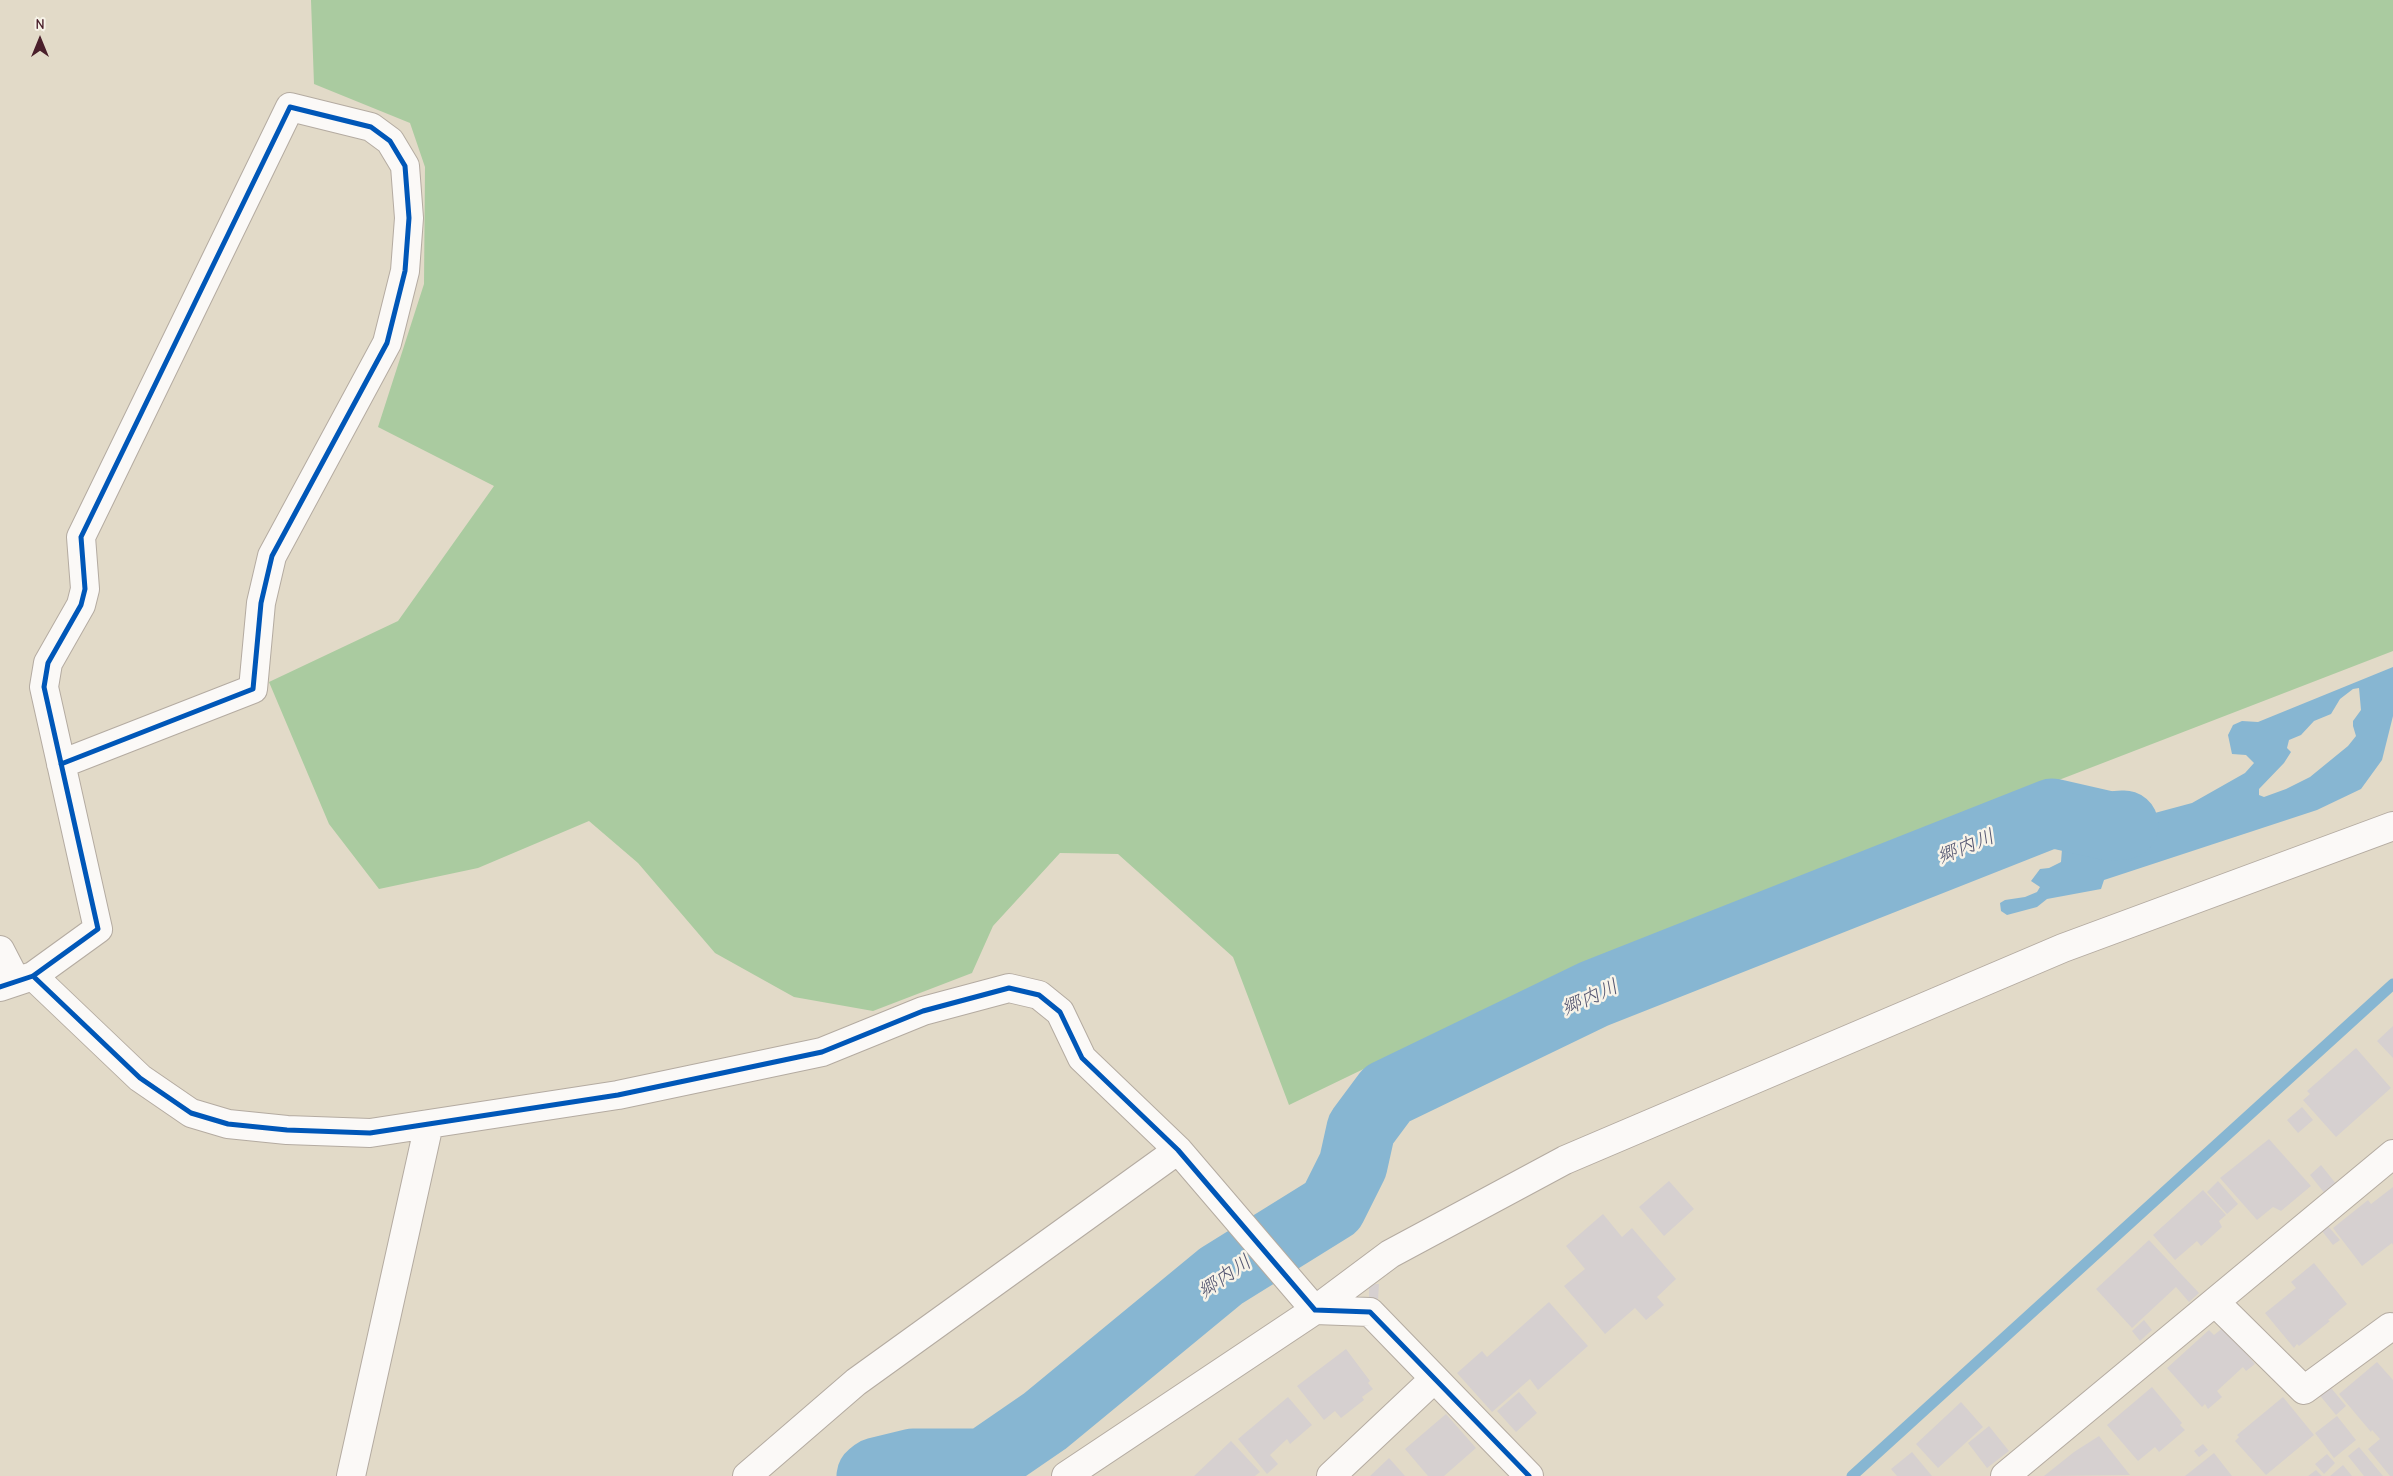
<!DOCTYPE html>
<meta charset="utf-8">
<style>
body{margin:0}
#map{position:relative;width:2393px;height:1476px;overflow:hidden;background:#e2dac8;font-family:"Comic Neue",sans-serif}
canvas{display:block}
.north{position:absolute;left:15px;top:15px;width:50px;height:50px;-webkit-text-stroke:4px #f7f3e8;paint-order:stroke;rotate:0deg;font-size:14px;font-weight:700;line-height:20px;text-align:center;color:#4a1f2b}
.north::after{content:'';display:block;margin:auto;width:18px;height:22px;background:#4a1f2b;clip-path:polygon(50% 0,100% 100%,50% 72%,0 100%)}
</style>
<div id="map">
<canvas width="2393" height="1476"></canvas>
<div class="north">N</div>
</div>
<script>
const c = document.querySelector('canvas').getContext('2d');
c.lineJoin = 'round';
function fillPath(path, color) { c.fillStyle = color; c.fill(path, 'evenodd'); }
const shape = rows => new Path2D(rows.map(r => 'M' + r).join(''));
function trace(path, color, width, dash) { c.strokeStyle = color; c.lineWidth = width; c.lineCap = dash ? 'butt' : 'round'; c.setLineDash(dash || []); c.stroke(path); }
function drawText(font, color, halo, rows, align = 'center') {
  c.font = font + ' "Comic Neue","Klee One",sans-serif'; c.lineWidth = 5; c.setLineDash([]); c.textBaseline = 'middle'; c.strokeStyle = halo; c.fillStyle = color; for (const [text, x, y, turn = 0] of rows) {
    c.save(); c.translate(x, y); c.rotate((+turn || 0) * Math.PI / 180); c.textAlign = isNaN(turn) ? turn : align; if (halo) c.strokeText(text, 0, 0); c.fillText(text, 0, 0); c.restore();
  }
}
const forest = shape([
 [311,0,2393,0,2393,651,1577,966,1289,1105,1233,957,1118,854,1060,853,993,926,972,973,873,1011,794,997,715,953,638,863,589,821,478,868,379,889,329,824,269,682,398,621,494,486,378,427,424,284,425,167,410,123,314,84]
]);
const water = shape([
 [2393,667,2393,716,2382,760,2361,789,2317,810,2104,880,2101,889,2047,899,2037,907,2007,915,2001,911,2000,903,2005,900,2025,897,2037,892,2040,887,2031,881,2040,869,2049,868,2061,862,2063,836,2029,820,2069,801,2088,814,2151,814,2192,803,2245,773,2254,763,2246,755,2232,754,2228,735,2233,725,2242,721,2258,722],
 [2359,688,2361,710,2353,721,2353,726,2356,736,2348,746,2310,777,2286,789,2264,797,2259,795,2259,789,2284,763,2291,752,2287,748,2289,740,2301,735,2314,721,2331,714,2340,699,2353,689]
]);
const stream = shape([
 [1852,1476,2393,984]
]);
const river = shape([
 [871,1476,876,1472,913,1463,984,1463,1045,1421,1221,1276,1332,1207,1353,1165,1361,1129,1387,1094,1594,994,2052,813,2109,826,2124,825]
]);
const building = shape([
 [2393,1026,2393,1058,2377,1041],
 [2356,1048,2391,1088,2336,1137,2303,1100,2310,1094,2307,1091],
 [2302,1107,2313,1120,2298,1133,2287,1120],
 [2269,1139,2311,1186,2281,1211,2273,1207,2257,1220,2220,1178],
 [2321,1165,2337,1185,2326,1195,2310,1175],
 [1669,1181,1694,1209,1664,1236,1639,1207],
 [2218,1181,2238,1204,2227,1214,2207,1192],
 [2393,1187,2393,1245,2392,1243,2362,1266,2333,1228,2368,1200,2371,1204],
 [2203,1190,2226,1215,2219,1221,2222,1227,2201,1246,2197,1241,2175,1260,2153,1235],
 [1603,1214,1622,1237,1632,1228,1676,1279,1657,1297,1664,1305,1646,1320,1635,1308,1605,1334,1564,1286,1585,1269,1566,1246],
 [2328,1226,2340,1240,2333,1245,2322,1231],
 [2149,1240,2199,1293,2189,1302,2176,1287,2132,1328,2096,1289],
 [2314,1263,2347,1304,2328,1320,2330,1321,2299,1346,2297,1344,2294,1348,2265,1313,2296,1288,2291,1282],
 [1369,1284,1379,1284,1378,1300,1369,1299],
 [1549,1302,1588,1346,1538,1390,1530,1379,1492,1412,1457,1373,1482,1351,1487,1357],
 [2144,1320,2152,1330,2140,1341,2132,1331],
 [2224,1327,2255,1364,2246,1371,2243,1367,2217,1391,2222,1397,2208,1409,2205,1404,2202,1407,2167,1368,2209,1330,2214,1335],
 [1346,1349,1370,1381,1368,1383,1373,1389,1362,1397,1364,1400,1341,1418,1335,1411,1324,1420,1297,1386],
 [2377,1362,2393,1380,2393,1476,2390,1476,2368,1449,2380,1439,2372,1430,2371,1432,2339,1394],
 [2327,1383,2346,1406,2336,1415,2317,1392],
 [2152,1387,2182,1423,2180,1425,2185,1430,2159,1452,2155,1447,2138,1461,2107,1425],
 [1519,1392,1537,1413,1516,1432,1497,1411],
 [1288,1397,1312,1425,1290,1444,1287,1439,1270,1455,1278,1464,1267,1474,1238,1439],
 [2283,1397,2314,1435,2266,1475,2235,1441,2239,1437,2237,1435],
 [1961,1402,1983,1427,1938,1468,1916,1444],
 [1446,1414,1476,1448,1444,1476,1428,1476,1405,1449],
 [2337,1416,2356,1440,2334,1458,2315,1433],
 [1989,1426,2009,1451,1987,1468,1968,1443],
 [2099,1436,2130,1475,2044,1476,2074,1452],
 [1231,1441,1260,1472,1255,1476,1194,1476],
 [2203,1444,2208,1450,2199,1457,2194,1451],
 [2359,1447,2383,1476,2364,1476,2348,1456],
 [1912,1452,1932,1476,1897,1476,1891,1469],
 [2214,1453,2232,1476,2185,1476],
 [2327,1454,2335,1463,2324,1474,2315,1464],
 [1389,1458,1405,1476,1370,1476],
 [2343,1465,2352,1476,2330,1476],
 [2316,1470,2322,1476,2308,1476]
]);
const minor = shape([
 [0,950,16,981],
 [33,976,140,1078,191,1113,228,1124,287,1130,370,1133,618,1095,822,1052,923,1011,1009,988,1039,995,1060,1012,1082,1058,1178,1150,1315,1310,1370,1312,1529,1476],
 [0,987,33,976,98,929,44,687,48,663,81,605,85,589,81,537,290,107,371,127,390,141,405,166,409,218,405,271,387,343,272,556,261,603,253,689,61,764],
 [2215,1302,2304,1390,2390,1327],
 [351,1476,429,1124],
 [747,1476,856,1382,1178,1150],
 [1066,1476,1315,1310,1390,1254,1565,1160,2063,948,2393,826],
 [1331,1476,1434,1379],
 [2005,1476,2393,1154]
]);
const cycleway = shape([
 [33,976,140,1078,191,1113,228,1124,287,1130,370,1133,618,1095,822,1052,923,1011,1009,988,1039,995,1060,1012,1082,1058,1178,1150,1315,1310,1370,1312,1529,1476],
 [0,987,33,976,98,929,44,687,48,663,81,605,85,589,81,537,290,107,371,127,390,141,405,166,409,218,405,271,387,343,272,556,261,603,253,689,61,764]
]);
const waterNames = [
 ["郷内川",1966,847,-22],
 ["郷内川",1590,998,-24],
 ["郷内川",1225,1277,-35]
];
fillPath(forest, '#aacba0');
fillPath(water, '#87b6d2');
trace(stream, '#87b6d2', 11);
trace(river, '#87b6d2', 69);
fillPath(building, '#d6d0d0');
trace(minor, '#b4aba1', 30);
trace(minor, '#fbf9f7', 28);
trace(cycleway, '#0057b8', 5);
drawText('italic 20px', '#535570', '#f7f3e8', waterNames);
</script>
